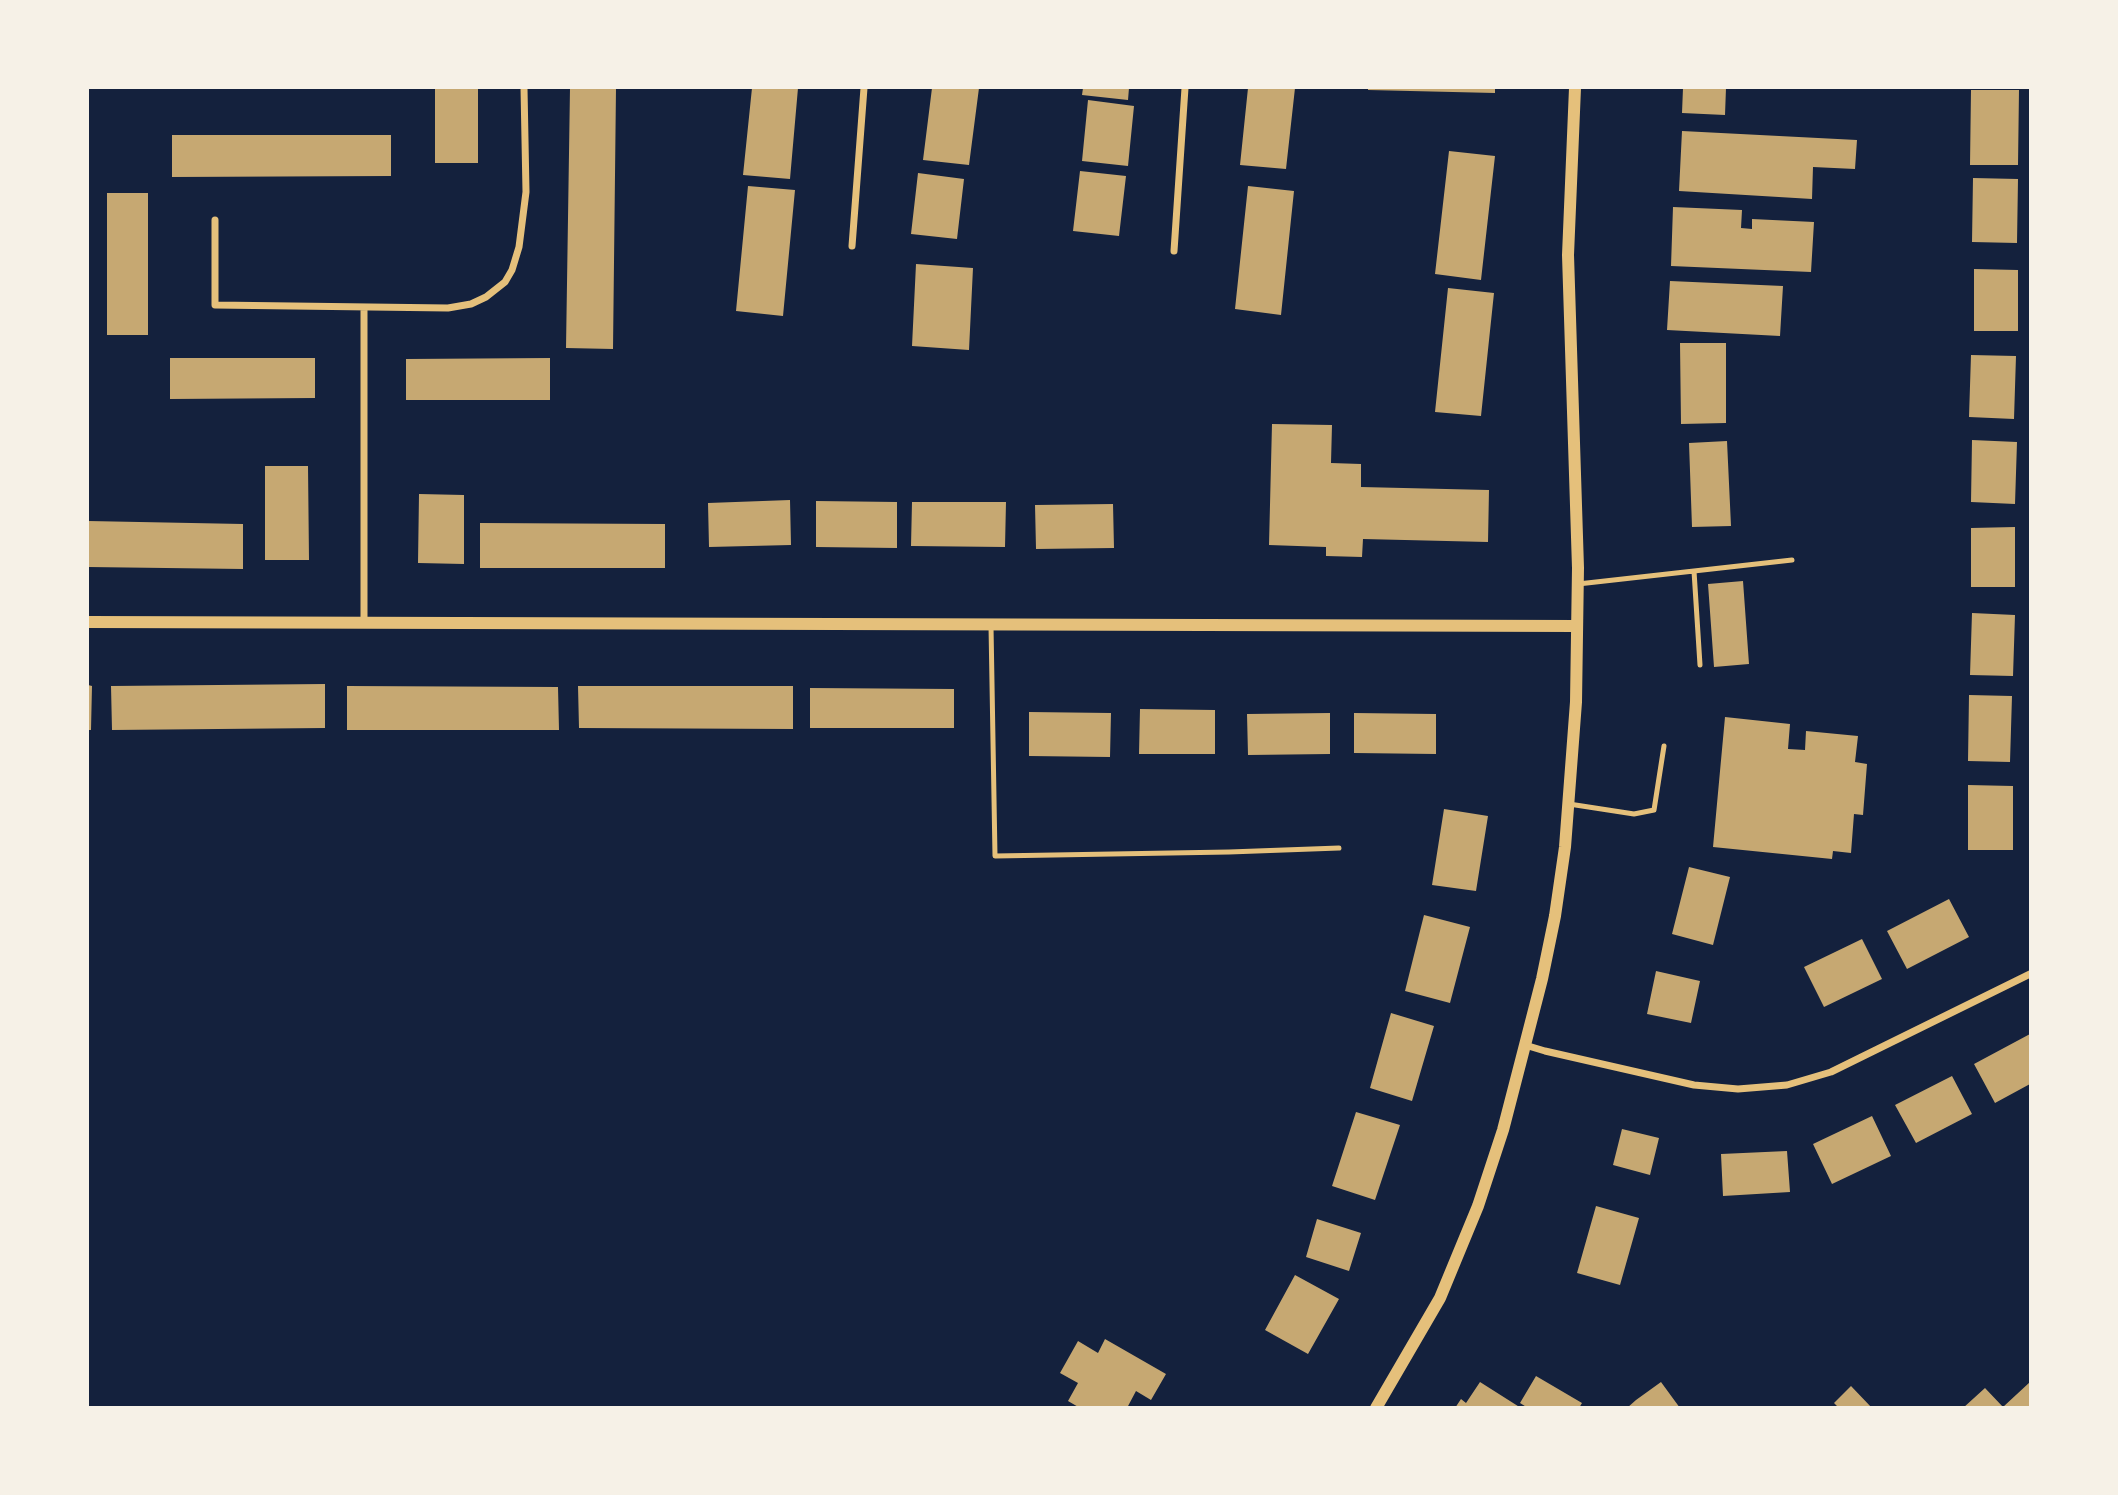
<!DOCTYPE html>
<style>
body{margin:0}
#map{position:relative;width:2118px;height:1495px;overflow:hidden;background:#14213d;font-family:Raleway,sans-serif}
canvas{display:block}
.frame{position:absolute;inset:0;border:89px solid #f6f1e7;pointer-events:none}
</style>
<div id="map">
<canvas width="2118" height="1495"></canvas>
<div class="frame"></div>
</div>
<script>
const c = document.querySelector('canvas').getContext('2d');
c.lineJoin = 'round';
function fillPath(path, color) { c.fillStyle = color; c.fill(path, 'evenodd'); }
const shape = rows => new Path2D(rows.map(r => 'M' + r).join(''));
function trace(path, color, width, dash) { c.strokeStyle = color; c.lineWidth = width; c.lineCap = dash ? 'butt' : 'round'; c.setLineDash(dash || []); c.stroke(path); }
const building = shape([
 [435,88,478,88,478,163,435,163],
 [570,88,616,88,613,349,566,348],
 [752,88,798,88,790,179,743,175],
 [932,88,979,88,969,165,923,160],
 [1083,88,1129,88,1128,100,1082,95],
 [1248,88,1295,88,1286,169,1240,165],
 [1368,88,1495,88,1495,93,1368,90],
 [1683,88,1726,88,1725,115,1682,113],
 [1971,90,2019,90,2018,165,1970,165],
 [1088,100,1134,106,1128,166,1082,161],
 [1682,131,1857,140,1855,169,1813,167,1812,199,1679,191],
 [172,135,391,135,391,176,172,177],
 [1449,151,1495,156,1481,280,1435,274],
 [1080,171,1126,176,1119,236,1073,231],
 [918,173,964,179,957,239,911,234],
 [1973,178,2018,179,2017,243,1972,242],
 [748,186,795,190,783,316,736,311],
 [1248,186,1294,191,1281,315,1235,309],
 [107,193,148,193,148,335,107,335],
 [1673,207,1742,210,1741,228,1752,229,1752,219,1814,222,1811,272,1671,266],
 [916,264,973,268,969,350,912,346],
 [1974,269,2018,270,2018,331,1974,331],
 [1670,281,1783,286,1780,336,1667,330],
 [1448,288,1494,293,1481,416,1435,412],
 [1680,343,1726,343,1726,423,1681,424],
 [1971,355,2016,356,2014,419,1969,417],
 [170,358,315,358,315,398,170,399],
 [550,358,550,400,406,400,406,359],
 [1272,424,1332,425,1331,463,1361,464,1361,487,1489,490,1488,542,1363,539,1362,557,1326,556,1326,547,1269,545],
 [1972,440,2017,442,2015,504,1971,502],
 [1727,441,1731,526,1692,527,1689,443],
 [265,466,308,466,309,560,265,560],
 [419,494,464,495,464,564,418,563],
 [790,500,791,545,709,547,708,503],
 [816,501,897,502,897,548,816,547],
 [912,502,1006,502,1005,547,911,546],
 [1113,504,1114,548,1036,549,1035,505],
 [88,521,243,524,243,569,88,567],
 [480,523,665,524,665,568,480,568],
 [2015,527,2015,587,1971,587,1971,528],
 [1743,581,1749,664,1714,667,1708,584],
 [1972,613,2015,615,2013,676,1970,675],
 [325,684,325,728,112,730,111,686],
 [88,685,92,686,91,730,88,730],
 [347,686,558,687,559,730,347,730],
 [578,686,793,686,793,729,579,728],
 [810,688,954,689,954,728,810,728],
 [1969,695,2012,696,2010,762,1968,761],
 [1140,709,1215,710,1215,754,1139,754],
 [1029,712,1111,713,1110,757,1029,756],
 [1330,713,1330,754,1248,755,1247,714],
 [1354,713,1436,714,1436,754,1354,753],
 [1725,717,1790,724,1788,749,1805,750,1806,731,1858,736,1855,762,1867,764,1863,815,1854,814,1851,853,1833,851,1832,859,1713,847],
 [1968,785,2013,786,2013,850,1968,850],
 [1444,809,1488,816,1476,891,1432,885],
 [1689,867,1730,877,1713,945,1672,934],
 [1949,899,1969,937,1907,969,1887,931],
 [1424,915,1470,927,1450,1003,1405,991],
 [1862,939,1882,979,1824,1007,1804,967],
 [1656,971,1700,981,1691,1023,1647,1014],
 [1391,1013,1434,1026,1412,1101,1370,1088],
 [2030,1034,2030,1084,1995,1103,1974,1064],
 [1952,1076,1972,1114,1916,1143,1895,1105],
 [1356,1112,1400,1125,1375,1200,1332,1186],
 [1872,1116,1891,1156,1832,1184,1813,1144],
 [1622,1129,1659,1138,1650,1175,1613,1165],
 [1787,1151,1790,1192,1723,1196,1721,1154],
 [1596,1206,1639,1218,1620,1285,1577,1273],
 [1317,1219,1361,1233,1349,1271,1306,1257],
 [1295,1275,1339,1299,1308,1354,1265,1330],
 [1105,1339,1166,1374,1151,1400,1136,1391,1127,1408,1080,1408,1068,1401,1078,1383,1060,1373,1078,1341,1098,1353],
 [1536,1376,1582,1403,1579,1408,1528,1408,1520,1403],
 [1480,1382,1521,1408,1455,1408,1461,1399,1466,1403],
 [1661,1382,1680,1408,1627,1408,1636,1400],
 [2030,1382,2030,1408,1963,1408,1985,1388,2003,1407],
 [1851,1386,1872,1408,1839,1408,1834,1403]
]);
const service = shape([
 [1694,571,1700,665],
 [1578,584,1792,560],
 [991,626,995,856,1229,852,1339,848],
 [1569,804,1634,814,1654,810,1664,746]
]);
const minor = shape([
 [215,220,215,305,448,308,471,304,486,297,505,282,512,270,519,247,526,192,524,88],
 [852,246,864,88],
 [1174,251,1185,88],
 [364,308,364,624],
 [1525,1045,1545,1051,1694,1085,1738,1089,1787,1085,1831,1072,2030,974]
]);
const tertiary = shape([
 [88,622,1577,626],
 [1376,1408,1440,1298,1478,1206,1503,1130,1525,1045,1542,979,1555,916,1565,847,1576,702,1578,568,1568,255,1575,88]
]);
fillPath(building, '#c6a872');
trace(service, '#e5c07b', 5);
trace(minor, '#e5c07b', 7);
trace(tertiary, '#e5c07b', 12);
</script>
